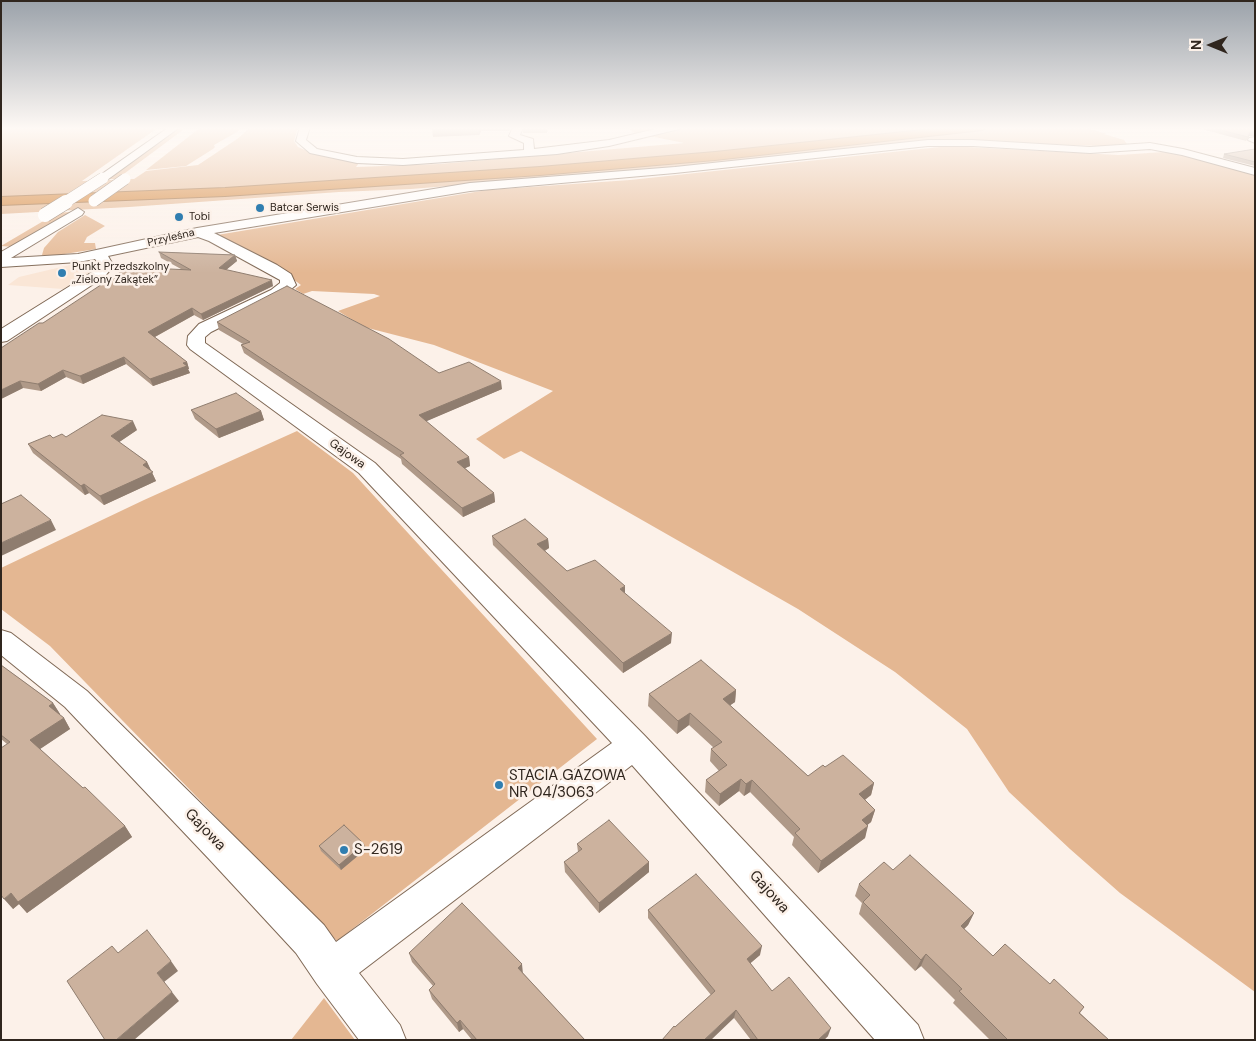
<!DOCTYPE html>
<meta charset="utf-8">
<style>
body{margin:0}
#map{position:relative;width:1256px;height:1041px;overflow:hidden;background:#fcf1e9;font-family:"DM Sans",sans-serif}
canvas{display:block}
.frame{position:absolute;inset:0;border:2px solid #30261e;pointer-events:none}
.north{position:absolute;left:1186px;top:20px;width:50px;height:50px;-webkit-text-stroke:4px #fcf1e9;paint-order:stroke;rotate:270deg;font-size:14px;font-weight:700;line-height:20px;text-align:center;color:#30261e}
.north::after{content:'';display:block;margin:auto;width:18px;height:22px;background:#30261e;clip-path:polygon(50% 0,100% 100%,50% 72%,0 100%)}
</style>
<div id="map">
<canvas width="1256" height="1041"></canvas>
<div class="frame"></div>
<div class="north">N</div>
</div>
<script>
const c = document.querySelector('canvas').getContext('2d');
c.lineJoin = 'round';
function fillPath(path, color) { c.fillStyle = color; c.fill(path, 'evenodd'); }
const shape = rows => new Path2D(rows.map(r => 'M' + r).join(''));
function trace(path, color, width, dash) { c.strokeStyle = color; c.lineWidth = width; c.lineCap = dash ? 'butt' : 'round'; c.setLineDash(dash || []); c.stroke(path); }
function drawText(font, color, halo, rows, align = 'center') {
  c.font = font + ' "DM Sans",sans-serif'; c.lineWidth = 5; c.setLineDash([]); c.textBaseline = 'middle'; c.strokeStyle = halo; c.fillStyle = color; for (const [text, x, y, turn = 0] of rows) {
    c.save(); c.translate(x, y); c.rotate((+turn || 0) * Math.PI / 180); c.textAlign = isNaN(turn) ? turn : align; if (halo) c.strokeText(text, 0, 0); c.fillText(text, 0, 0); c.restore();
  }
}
const built = shape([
 [78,263,95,264,95,269,63,289,8,285,19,277]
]);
const green = shape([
 [1,127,159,127,82,181,134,179,146,171,198,165,237,139,251,127,298,127,294,141,298,147,314,154,359,163,356,167,439,164,684,143,635,133,628,128,634,127,1083,127,1107,134,1104,134,1124,140,1127,144,1103,146,1062,145,946,139,720,164,411,189,339,192,129,207,1,214],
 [179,127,187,127,117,179,108,179],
 [201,127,241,127,237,132,214,145,215,147,213,149,186,166,146,170],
 [949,146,1119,155,1163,152,1200,158,1255,174,1255,992,1120,893,1070,849,1009,792,967,729,895,672,798,609,521,451,504,459,476,439,553,391,434,345,364,327,338,311,380,296,374,294,312,291,303,294,295,289,301,285,285,273,217,235,487,190,630,180],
 [70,212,14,247,1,246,57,213],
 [85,215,105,226,87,237,84,243,95,243,96,249,52,256,42,255,44,248,58,232],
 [297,431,353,473,597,739,337,941,50,646,1,609,1,568,144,500],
 [324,998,355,1040,291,1040]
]);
const minor = shape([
 [169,127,180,127,107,180,99,180,97,178,99,176,169,127],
 [300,127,310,127,306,140,317,149,357,157,403,159,524,150,524,143,509,136,513,127,523,127,520,135,533,139,534,149,609,140,664,127,681,127,679,129,609,146,557,154,403,165,357,163,310,153,296,141,300,127],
 [1255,137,1255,143,1248,140,1249,138,1255,137],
 [928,140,973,140,1090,147,1150,143,1183,149,1255,168,1255,175,1182,155,1150,149,1090,153,973,146,928,146,675,173,470,191,214,233,277,265,291,274,296,285,283,296,211,332,205,337,205,343,375,463,645,736,918,1025,924,1040,875,1040,632,765,359,973,400,1025,406,1040,359,1040,317,984,296,953,210,860,65,707,1,655,1,630,11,633,87,691,324,925,336,942,612,743,359,473,190,349,187,345,188,336,199,324,271,290,280,283,280,280,209,241,198,237,108,256,112,263,112,268,104,277,7,341,1,342,1,329,94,271,98,267,98,263,95,259,78,262,1,267,1,252,78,208,84,212,82,215,11,258,78,254,197,228,470,183,675,167,928,140]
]);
const highway = shape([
 [951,127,988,127,982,130,715,160,540,175,225,196,1,205,1,197,225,188,540,167,715,152,951,127]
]);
const minorBridgeFar1 = shape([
 [94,201,125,179],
 [64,203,103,178]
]);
const minorBridge = shape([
 [45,215,66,202]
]);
const wall = shape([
 [433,127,512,127,509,131,481,131,479,135,433,137,432,129],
 [522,127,548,127,547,133,523,133],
 [1194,127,1255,127,1255,136,1249,136,1246,141],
 [1255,149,1255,166,1223,158,1224,154],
 [159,252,235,255,237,261,226,270,273,286,203,320,194,315,155,337,187,362,189,369,188,369,190,373,153,386,126,364,83,384,66,377,41,391,23,388,1,399,43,323,181,269,161,258],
 [217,322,439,373,502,389,426,421,469,457,470,466,465,468,494,493,495,502,463,517,402,464,401,459,244,353,241,345,243,344,219,330],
 [191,410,261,411,264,420,219,438,195,419],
 [137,430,119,442,147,462,156,481,104,505,89,493,85,495,33,453,28,444,66,437],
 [492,536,548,539,549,548,545,551,567,571,625,594,671,643,623,673,493,545],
 [1,665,53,703,60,714,59,714,64,718,70,729,40,749,125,826,132,837,27,913,19,904,13,909,7,744,1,739],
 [736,690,735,702,730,705,808,776,825,767,874,783,871,795,865,800,875,810,871,822,867,825,865,838,818,873,792,845,794,837,750,792,744,796,739,791,719,806,705,792,706,780,719,771,710,761,711,749,714,748,689,725,677,734,648,706,649,694],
 [577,844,649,862,649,872,599,913,565,872,564,862,578,852],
 [319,846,366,849,341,870,321,851],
 [893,870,974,913,968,925,964,929,993,956,1050,984,1084,1007,1080,1013,1109,1040,990,1040,953,1003,955,1000,921,966,915,971,859,914,862,903,855,896,859,884],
 [648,910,760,955,750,963,772,991,828,1036,824,1040,751,1040,734,1018,675,1027,711,995,648,918],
 [409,953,523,973,585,1040,472,1040,463,1029,459,1032,432,999,429,990,433,986,412,962]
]);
const shadedWall = shape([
 [479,127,481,127,481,131,479,135],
 [1250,132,1255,132,1255,136,1249,136,1246,141],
 [235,255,237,261,221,274,219,268],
 [272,280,273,286,203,320,201,314],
 [192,308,194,315,151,339,148,332],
 [124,357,126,364,83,384,80,376],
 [187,362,189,369,188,369,190,373,153,386,150,379],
 [63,370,66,377,41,391,38,384],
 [20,381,23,388,1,399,1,390],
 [501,381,502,389,420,424,419,415],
 [261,411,264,420,219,438,216,429],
 [133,421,137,430,115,445,111,436],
 [469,457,470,466,459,471,457,462],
 [147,462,156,481,104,505,100,496],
 [84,484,89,493,85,495,81,486],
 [494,493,495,502,463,517,462,508],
 [51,520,56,530,1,556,1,543],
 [548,539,549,548,538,554,537,544],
 [625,586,625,596,620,589],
 [672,633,671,643,623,673,623,663],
 [736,690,735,702,722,711,723,699],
 [53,703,60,714,55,717,49,706],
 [690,713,689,725,677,734,678,721],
 [64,718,70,729,37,751,30,740],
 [741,779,739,791,719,806,720,794],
 [752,780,750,792,744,796,746,784],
 [874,783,871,795,856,806,859,794],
 [875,810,871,822,859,832,862,820],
 [125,826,132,837,27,913,19,904,13,909,4,899,11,893],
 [868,826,865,838,818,873,821,861],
 [364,844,366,849,341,870,339,865],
 [649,862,649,872,599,913,599,903],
 [974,913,968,925,955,938,961,926],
 [762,946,760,955,745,968,747,959],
 [926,954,921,966,915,971,921,960],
 [171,961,178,971,164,982,157,973],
 [522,964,523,974,518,968],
 [172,992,179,1001,134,1040,116,1040],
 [736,1010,734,1018,711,1040,704,1040],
 [460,1020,463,1029,459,1032,457,1023],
 [831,1028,828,1036,824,1040,818,1040]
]);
const building = shape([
 [433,127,479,127,478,128,432,129,433,127],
 [1209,127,1255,127,1255,132,1250,132,1248,137,1209,127],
 [1255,149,1255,162,1224,154,1255,149],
 [159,252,235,255,219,268,272,280,201,314,192,308,148,332,187,362,183,363,187,366,150,379,124,357,80,376,63,370,38,384,20,381,1,390,1,348,39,323,43,323,128,267,191,270,159,252],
 [287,286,389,339,439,373,469,362,501,381,419,415,469,457,457,462,494,493,462,508,400,455,404,453,241,345,250,342,217,322,287,286],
 [236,393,261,411,216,429,191,410,236,393],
 [102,415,133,421,111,436,147,462,143,465,153,472,100,496,84,484,81,486,28,444,50,435,53,438,62,434,66,437,102,415],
 [21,495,51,520,1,543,1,504,21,495],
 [525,519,548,539,537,544,567,571,595,560,625,586,620,589,672,633,623,663,492,536,525,519],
 [701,660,736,690,723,699,808,776,823,765,825,767,843,755,874,783,859,794,875,810,862,820,868,826,821,861,795,833,800,829,752,780,746,784,741,779,720,794,706,780,727,765,711,749,722,742,690,713,678,721,649,694,701,660],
 [1,665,53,703,49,706,64,718,30,740,83,788,85,787,125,826,18,902,11,893,4,899,1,895,1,748,10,742,1,735,1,665],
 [609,820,649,862,599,903,564,862,582,849,577,844,609,820],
 [344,825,364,844,339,865,319,846,344,825],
 [910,855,974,913,961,926,993,956,1005,944,1050,984,1054,979,1084,1007,1079,1013,1109,1040,1008,1040,959,991,962,989,926,954,921,960,863,902,870,895,859,884,884,862,893,870,910,855],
 [696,874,762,946,747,959,772,991,789,977,831,1028,818,1040,758,1040,736,1010,704,1040,662,1040,674,1026,675,1027,715,991,648,910,696,874],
 [462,903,522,964,518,968,585,1040,477,1040,460,1020,457,1023,429,990,435,984,409,953,462,903],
 [147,930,171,961,157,973,172,992,116,1040,105,1040,67,981,112,946,118,953,147,930]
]);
const markers = [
 [260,208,5,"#307eb0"],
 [179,217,5,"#307eb0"],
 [62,273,5,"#307eb0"],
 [499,785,5,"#307eb0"],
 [344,850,5,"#307eb0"]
];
const farPoinames = [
 ["Batcar Serwis",270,208],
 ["Tobi",189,217],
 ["Punkt Przedszkolny",72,267],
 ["„Zielony Zakątek”",72,280]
];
const farStreetnames = [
 ["Przyleśna",171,238,-13]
];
const streetNames = [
 ["Gajowa",347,454,36]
];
const nearPoinames = [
 ["STACIA GAZOWA",509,776],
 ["NR 04/3063",509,793],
 ["S-2619",354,850]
];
const nearStreetnames = [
 ["Gajowa",205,830,46],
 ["Gajowa",769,892,48]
];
fillPath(built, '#fae6d6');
fillPath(green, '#e4b792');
trace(minor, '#7f6855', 2);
trace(highway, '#9b632f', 2);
fillPath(minor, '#fff');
fillPath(highway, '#d48438');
trace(minorBridgeFar1, '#7f6855', 12, []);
trace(minorBridge, '#7f6855', 15, []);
trace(minorBridgeFar1, '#fff', 11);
trace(minorBridge, '#fff', 14);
fillPath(wall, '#af9988');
fillPath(shadedWall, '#8f7d6f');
fillPath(building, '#ccb29e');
trace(building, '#8f7d6f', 1);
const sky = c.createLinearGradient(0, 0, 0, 273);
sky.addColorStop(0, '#9ba2aa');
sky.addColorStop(0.47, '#fef9f5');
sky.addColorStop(1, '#fef9f500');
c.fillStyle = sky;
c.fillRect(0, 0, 1256, 273);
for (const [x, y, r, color] of markers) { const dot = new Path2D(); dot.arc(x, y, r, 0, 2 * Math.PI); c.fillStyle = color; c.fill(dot); trace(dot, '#fcf1e9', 2); }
drawText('11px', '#30261e', '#fcf1e9', farPoinames, 'left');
drawText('11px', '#30261e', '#fcf1e9', farStreetnames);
drawText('12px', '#30261e', '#fcf1e9', streetNames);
drawText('15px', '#30261e', '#fcf1e9', nearPoinames, 'left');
drawText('15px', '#30261e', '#fcf1e9', nearStreetnames);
</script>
